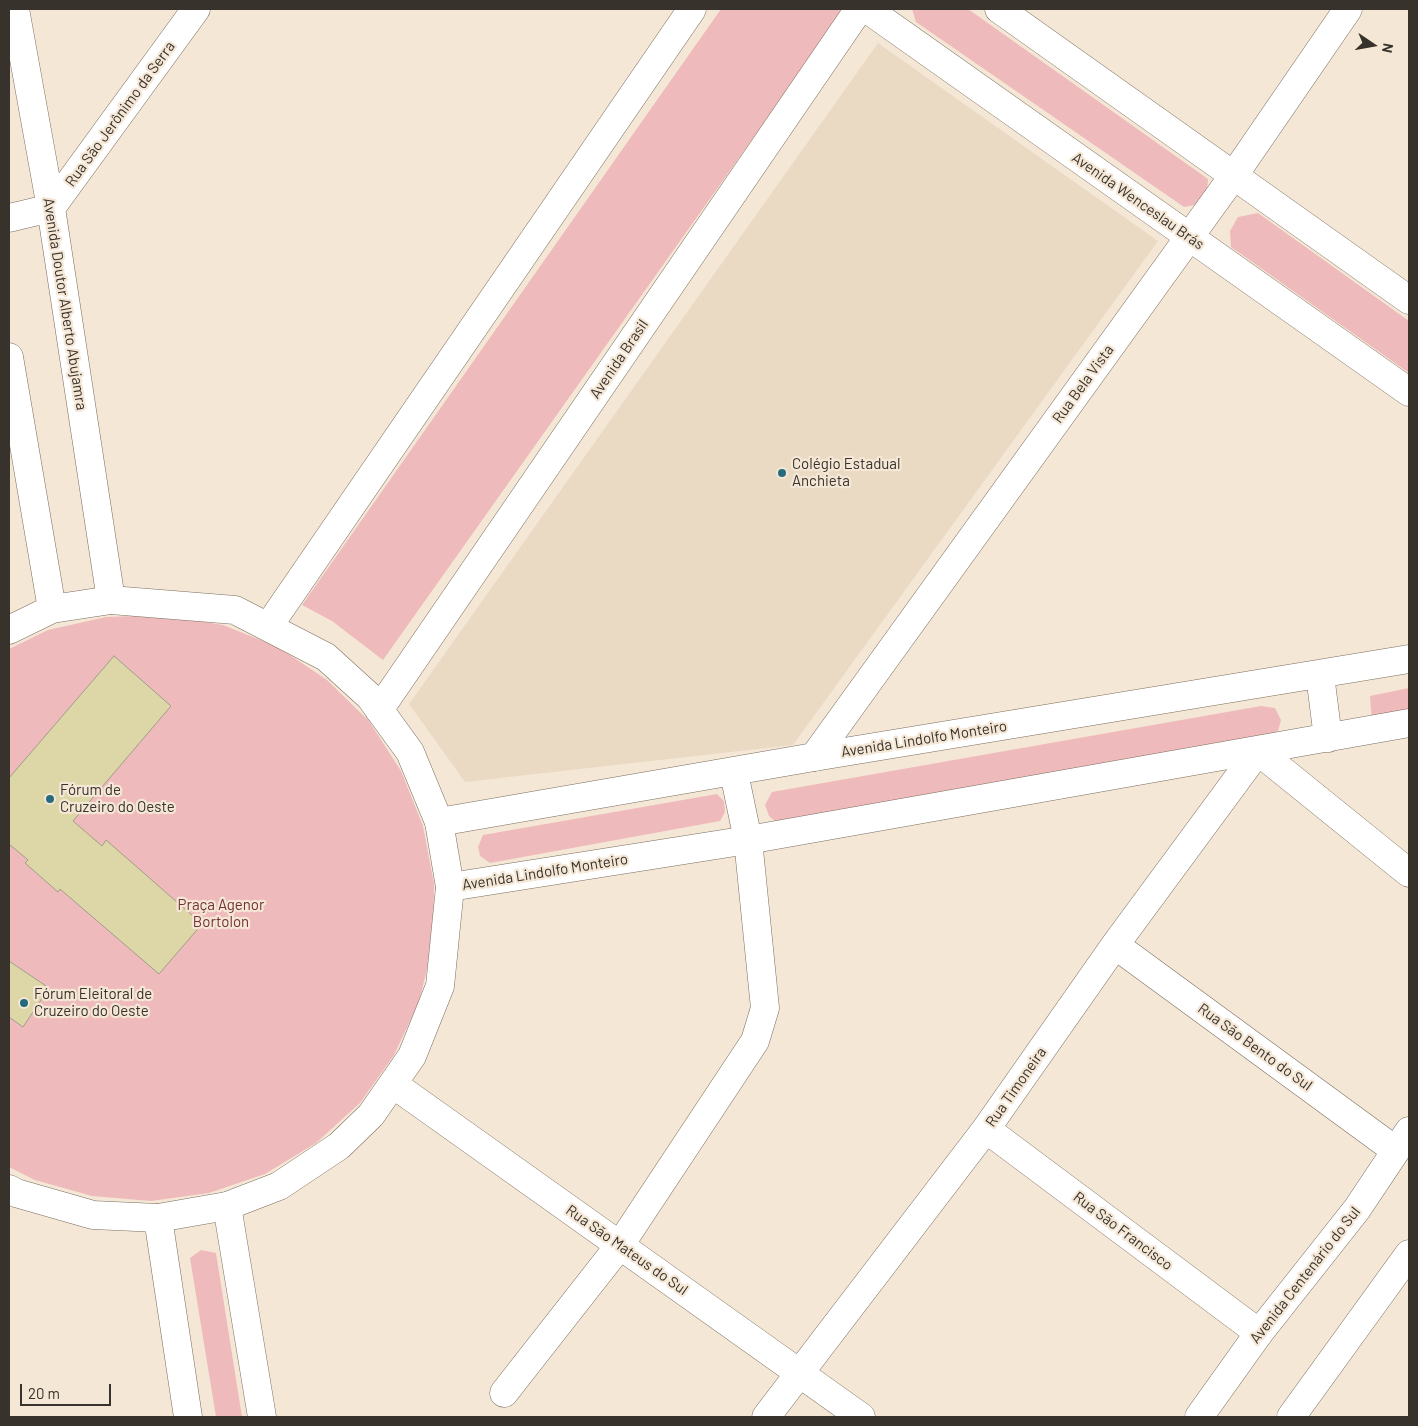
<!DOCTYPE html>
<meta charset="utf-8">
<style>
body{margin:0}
#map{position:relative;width:1418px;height:1426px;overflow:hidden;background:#f5e7d6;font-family:Barlow,sans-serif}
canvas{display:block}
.frame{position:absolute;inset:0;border:10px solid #37322b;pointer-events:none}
.north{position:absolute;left:1348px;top:20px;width:50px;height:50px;-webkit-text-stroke:4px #f5e7d6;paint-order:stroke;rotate:102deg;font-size:14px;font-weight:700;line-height:20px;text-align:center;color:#37322b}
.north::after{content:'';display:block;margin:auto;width:18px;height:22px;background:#37322b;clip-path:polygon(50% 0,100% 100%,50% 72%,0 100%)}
.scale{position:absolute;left:20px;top:1384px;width:91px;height:22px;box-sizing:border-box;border:2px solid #37322b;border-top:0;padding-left:6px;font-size:15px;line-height:18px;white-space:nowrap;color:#37322b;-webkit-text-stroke:4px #f5e7d6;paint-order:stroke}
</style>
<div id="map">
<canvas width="1418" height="1426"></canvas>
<div class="frame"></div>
<div class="north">N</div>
<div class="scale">20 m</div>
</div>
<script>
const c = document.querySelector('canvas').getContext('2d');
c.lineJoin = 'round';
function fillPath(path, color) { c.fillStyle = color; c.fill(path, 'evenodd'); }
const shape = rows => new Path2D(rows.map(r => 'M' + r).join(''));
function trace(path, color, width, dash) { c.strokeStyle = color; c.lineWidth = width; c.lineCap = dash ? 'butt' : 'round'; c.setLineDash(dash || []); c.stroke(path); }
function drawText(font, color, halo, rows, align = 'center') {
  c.font = font + ' Barlow,sans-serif'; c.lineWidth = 4.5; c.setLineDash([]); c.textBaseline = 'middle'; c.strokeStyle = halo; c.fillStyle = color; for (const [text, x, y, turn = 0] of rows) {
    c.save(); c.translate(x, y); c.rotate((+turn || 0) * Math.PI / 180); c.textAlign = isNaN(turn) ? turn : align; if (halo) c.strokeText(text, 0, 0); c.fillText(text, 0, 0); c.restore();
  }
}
const built = shape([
 [878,43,1158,241,793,745,465,782,409,704]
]);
const green = shape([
 [721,9,840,9,841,14,383,660,332,621,302,605],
 [912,9,968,9,1208,179,1207,192,1200,204,1184,207,916,22],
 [1258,213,1409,321,1409,373,1231,247,1230,231,1238,217],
 [165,615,223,625,278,647,327,680,369,721,401,771,423,826,434,884,433,944,419,1002,394,1055,360,1103,316,1143,265,1174,209,1193,151,1201,92,1196,35,1180,9,1167,9,649,48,630,106,617],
 [1409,688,1409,716,1372,723,1370,696],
 [1261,706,1275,708,1281,720,1278,731,1267,736,777,823,769,816,765,805,772,792],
 [717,794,724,801,725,812,720,821,490,863,480,856,478,847,483,835],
 [201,1250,216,1253,242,1417,216,1417,190,1258]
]);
const building = shape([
 [114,656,171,706,73,821,102,846,106,840,202,924,159,974,60,889,58,892,25,863,28,860,9,844,9,778,114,656],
 [9,961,49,988,23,1027,9,1017,9,961]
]);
const minor = shape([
 [15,9,51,208,111,600],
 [9,218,51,208,196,9],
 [9,357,52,609],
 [814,757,1234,175,1348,9],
 [1115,945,1395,1150],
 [393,1084,861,1417],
 [986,1129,1259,1333],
 [504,1393,620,1245,755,1041,765,1008,748,840,734,773],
 [766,1417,986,1129,1115,945,1258,751,1409,873]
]);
const tertiary = shape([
 [867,9,1409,392],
 [999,9,1409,300],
 [1320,675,1328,738],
 [439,822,814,757,1409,659],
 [450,887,748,840,1409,723],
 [227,1206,262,1417],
 [158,1218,188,1417],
 [1199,1417,1259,1333,1357,1209,1409,1131],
 [1291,1417,1409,1254]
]);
const secondary = shape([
 [268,627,692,9],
 [9,630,52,609,111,600,235,610,326,657,370,697,410,752,439,822,450,887,440,986,412,1056,371,1115,339,1146,279,1186,227,1206,158,1218,93,1215,16,1193,9,1189],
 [379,710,859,9]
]);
const markers = [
 [782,473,5,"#266b7b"],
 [50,799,5,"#266b7b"],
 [24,1003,5,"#266b7b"]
];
const streetNames = [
 ["Rua São Jerônimo da Serra",120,114,-54],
 ["Avenida Wenceslau Brás",1138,201,35],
 ["Avenida Doutor Alberto Abujamra",65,304,81],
 ["Avenida Brasil",619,359,-56],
 ["Rua Bela Vista",1083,384,-54],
 ["Avenida Lindolfo Monteiro",924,739,-9],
 ["Avenida Lindolfo Monteiro",545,872,-9],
 ["Rua São Bento do Sul",1255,1047,36],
 ["Rua Timoneira",1016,1087,-55],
 ["Rua São Francisco",1123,1231,37],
 ["Rua São Mateus do Sul",627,1250,35],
 ["Avenida Centenário do Sul",1305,1275,-52]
];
const poiNames = [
 ["Colégio Estadual",792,464],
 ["Anchieta",792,481],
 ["Fórum de",60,790],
 ["Cruzeiro do Oeste",60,807],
 ["Fórum Eleitoral de",34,994],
 ["Cruzeiro do Oeste",34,1011]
];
const parkNames = [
 ["Praça Agenor",221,905],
 ["Bortolon",221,922]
];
fillPath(built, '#ebdac3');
fillPath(green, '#efbabb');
fillPath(building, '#ddd7a7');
trace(building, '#a09e8b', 1);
trace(minor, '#7a6e5f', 29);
trace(tertiary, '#7a6e5f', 29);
trace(secondary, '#7a6e5f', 29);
trace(minor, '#fff', 28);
trace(tertiary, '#fff', 28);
trace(secondary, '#fff', 28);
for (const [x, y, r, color] of markers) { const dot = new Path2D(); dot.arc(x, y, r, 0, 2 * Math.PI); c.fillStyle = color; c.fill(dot); trace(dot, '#f5e7d6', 2); }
drawText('15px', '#37322b', '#f5e7d6', streetNames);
drawText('15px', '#37322b', '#f5e7d6', poiNames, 'left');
drawText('15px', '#733137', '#f5e7d6', parkNames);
</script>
